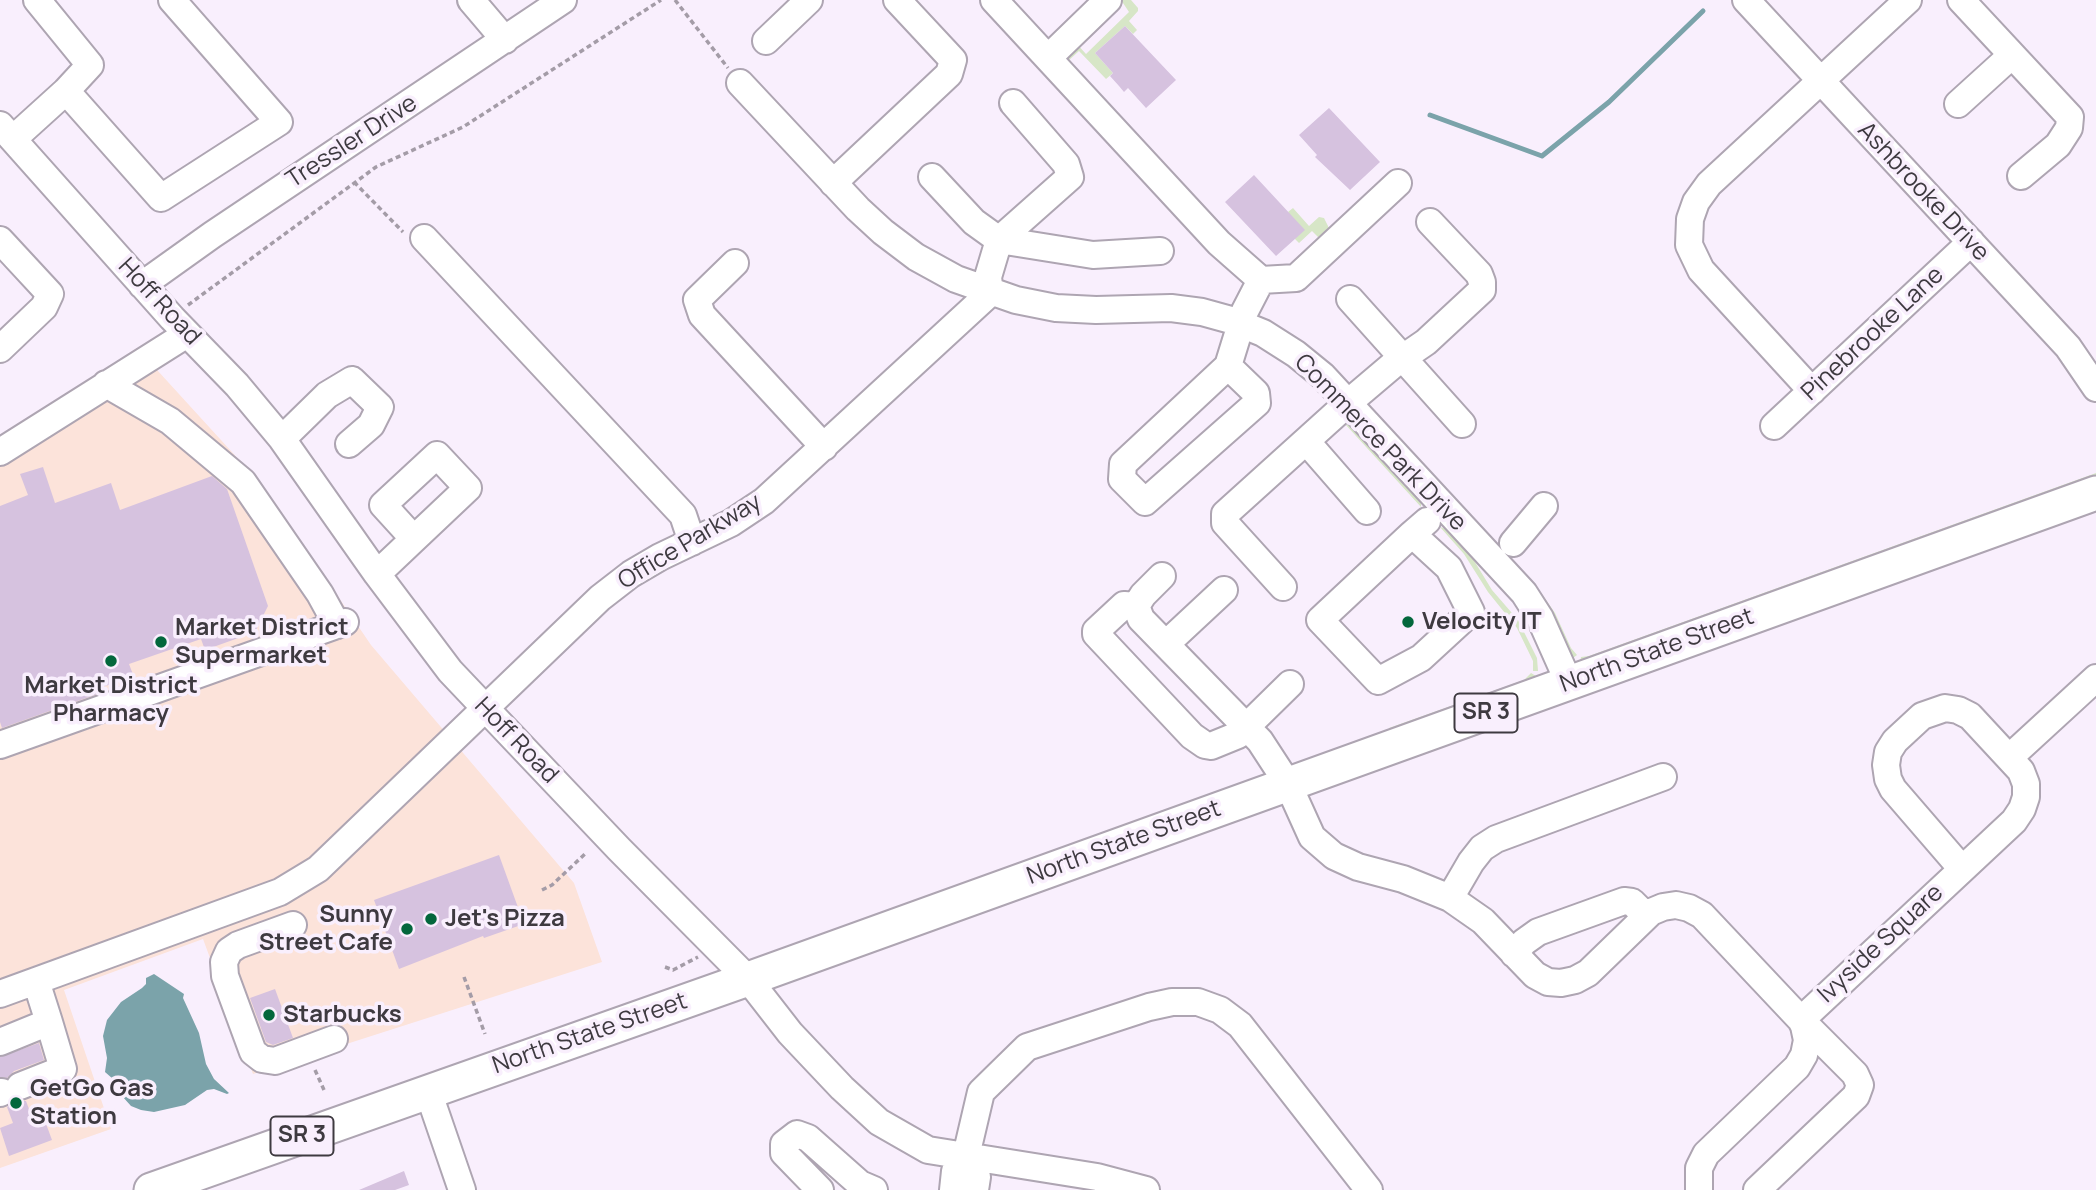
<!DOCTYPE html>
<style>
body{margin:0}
canvas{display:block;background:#f9effd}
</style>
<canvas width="2096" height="1190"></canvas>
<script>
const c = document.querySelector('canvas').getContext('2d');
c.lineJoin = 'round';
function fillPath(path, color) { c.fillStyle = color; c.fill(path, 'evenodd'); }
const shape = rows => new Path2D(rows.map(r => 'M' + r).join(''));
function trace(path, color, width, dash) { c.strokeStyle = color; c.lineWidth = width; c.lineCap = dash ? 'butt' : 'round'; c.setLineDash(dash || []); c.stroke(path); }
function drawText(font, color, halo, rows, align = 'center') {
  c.font = font + ' Manrope,sans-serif'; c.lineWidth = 7; c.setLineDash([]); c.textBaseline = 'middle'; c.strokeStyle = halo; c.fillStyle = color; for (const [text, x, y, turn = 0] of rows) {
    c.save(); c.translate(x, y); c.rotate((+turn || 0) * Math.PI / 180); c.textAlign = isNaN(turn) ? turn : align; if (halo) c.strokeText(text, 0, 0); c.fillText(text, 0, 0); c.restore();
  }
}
const commercial = shape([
 [137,348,262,485,371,645,574,883,602,962,253,1074,203,939,64,990,111,1129,0,1168,0,440]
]);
const green = shape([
 [1121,0,1131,0,1138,8,1138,11,1129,21,1137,30,1133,34,1125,26,1095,53,1113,73,1106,79,1079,51,1067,62,1061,52,1076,43,1086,54,1129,12],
 [1293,208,1309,226,1319,217,1324,218,1330,230,1320,239,1312,231,1299,243,1295,239,1288,212],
 [1345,424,1353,427,1421,500,1421,507],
 [2096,473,2096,478,1580,662,1581,657,1589,656],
 [1440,527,1449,530,1470,554,1492,590,1518,620,1537,658,1538,671,1533,671,1533,661,1517,628,1488,592,1464,554],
 [1512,561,1542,594,1555,613,1571,648,1577,655,1573,658,1568,653],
 [1531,673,1536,676,1532,681,1389,734,1389,728,1524,680]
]);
const water = shape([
 [154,974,184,994,183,998,199,1033,206,1064,214,1079,229,1093,227,1094,214,1089,207,1090,185,1105,154,1112,141,1110,131,1106,122,1096,113,1079,105,1072,107,1058,103,1036,107,1020,121,1002,142,988,146,984,146,978]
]);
const stream = shape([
 [1430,115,1542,156,1609,102,1703,11]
]);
const building = shape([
 [1125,26,1176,80,1146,108,1128,88,1124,92,1119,86,1110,76,1113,73,1095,53],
 [1329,108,1380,162,1350,190,1315,157,1317,155,1299,135],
 [1254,175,1305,230,1276,256,1225,202],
 [43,467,55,503,111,483,120,510,212,476,227,489,268,606,255,632,205,650,201,639,129,664,134,677,102,687,103,692,2,728,0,722,0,506,28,495,20,474],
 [499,855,524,924,484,938,483,936,399,969,374,900],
 [275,989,293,1038,273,1045,266,1042,250,998],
 [39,1043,44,1060,14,1071,7,1078,0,1077,0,1057],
 [15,1101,26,1101,32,1117,42,1113,52,1140,9,1156,0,1128,13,1123,7,1107],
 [404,1171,409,1185,395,1190,359,1190]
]);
const path = shape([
 [675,0,728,68],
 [354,182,403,232],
 [188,305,376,167,463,127,661,0],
 [542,890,552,885,586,853],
 [665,967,673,970,698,957],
 [464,977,485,1034],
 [315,1070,324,1090]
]);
const minor = shape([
 [37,0,90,65,66,91],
 [471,0,505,40],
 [994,0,1219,243,1261,280,1245,311,1228,366,1123,464,1122,479,1145,502,1257,403,1256,393,1228,366],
 [1746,0,2068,347,2096,388],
 [1961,0,2070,117,2069,128,2058,145,2021,176],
 [766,41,809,0],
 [1048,58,1108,0],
 [740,83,858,209,883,232,916,257,956,279,1016,300,1056,308,1096,310,1171,308,1202,312,1231,320,1263,333,1296,354,1323,376,1524,593,1540,618,1569,683],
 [1958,104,2012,55],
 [0,125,172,318,237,385,282,439,377,574,450,671,619,849,748,979,790,1033,842,1088,879,1122,928,1150,1097,1177,1146,1190],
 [13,139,66,91,161,198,279,122,172,0],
 [833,183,949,74,953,60,897,0],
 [424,238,683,515,692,542],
 [0,240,50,294,44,307,0,349],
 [999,240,1070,177,1066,164,1013,103],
 [999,240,1093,255,1160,251],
 [735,263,697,300,702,315,824,447],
 [1261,280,1296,278,1398,183],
 [142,285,212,235,563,0],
 [1350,299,1462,424],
 [106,384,170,421,243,482,320,594,337,625],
 [1812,391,1701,270,1689,245,1690,219,1696,202,1709,184,1908,0],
 [1774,426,1971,242],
 [282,439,327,395,352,380,380,407,371,425,349,444],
 [1306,441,1367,511],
 [0,452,187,334],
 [1412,534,1449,568,1471,612,1421,658,1378,681,1320,620,1412,534,1427,521],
 [1513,543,1544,506],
 [377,574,414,539,468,488,437,455,383,505,414,539],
 [1162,576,1143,595,1136,606,1141,619,1260,741,1288,784,1312,837,1334,856,1358,867,1403,879,1450,898,1483,921,1535,975,1548,982,1561,983,1575,980,1588,973,1651,912,1663,907,1676,905,1689,908,1702,915,1801,1020,1804,1026,1807,1040,1804,1055,1797,1067,1706,1154,1699,1168,1699,1190],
 [1283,587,1225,523,1225,514,1348,403,1394,364,1426,342,1482,290,1482,282,1479,274,1430,222],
 [1136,606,1124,605,1096,631,1096,634,1192,736,1205,745,1211,746,1238,735,1290,684],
 [1166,644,1224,590],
 [0,745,345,622],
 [2010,757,2096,678],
 [1450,898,1471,862,1482,848,1496,839,1663,777],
 [293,925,238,945,229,951,224,962,225,976,253,1052,262,1059,275,1061,334,1039],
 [1514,954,1524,942,1538,932,1624,901,1632,902,1646,916],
 [0,994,280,892,318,869,600,598,631,574,660,557,731,523,764,501,990,293,988,277,999,240,974,222,932,177],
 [0,1042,49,1022,36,981],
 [20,1086,63,1069,49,1022],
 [428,1091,462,1190],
 [0,1093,2,1092],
 [966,1156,981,1092,1027,1047,1149,1007,1172,1002,1198,1002,1220,1010,1240,1025,1369,1190],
 [820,1190,784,1153,784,1144,797,1134,808,1138,860,1184,874,1190],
 [953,1190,955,1171,966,1156,977,1177,975,1190],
 [1757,1190,1856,1096,1860,1085,1855,1074,1801,1020,2014,821,2022,809,2026,797,2026,784,2021,771,1970,716,1958,710,1945,708,1922,716,1895,741,1888,752,1886,765,1888,779,1893,789,1962,869]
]);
const major = shape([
 [151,1190,748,979,2096,493]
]);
const markers = [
 [1408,622,7,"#03673c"],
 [161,642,7,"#03673c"],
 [111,661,7,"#03673c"],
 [431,919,7,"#03673c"],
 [407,929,7,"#03673c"],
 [269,1015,7,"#03673c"],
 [16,1103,7,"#03673c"]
];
const shields = [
 [1486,713,63],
 [302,1136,63]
];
const shieldNames = [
 ["SR 3",1486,713],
 ["SR 3",302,1136]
];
const streetNames = [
 ["Tressler Drive",352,142,-33],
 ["Ashbrooke Drive",1923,192,47],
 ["Hoff Road",159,302,47],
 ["Pinebrooke Lane",1873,334,-43],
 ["Commerce Park Drive",1380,443,46],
 ["Office Parkway",690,542,-31],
 ["North State Street",1657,651,-20],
 ["Hoff Road",516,741,46],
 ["North State Street",1124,843,-20],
 ["Ivyside Square",1881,944,-43],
 ["North State Street",590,1034,-19]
];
const poiNames = [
 ["Velocity IT",1422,622],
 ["Market District",175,628],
 ["Supermarket",175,656],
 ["Market District",111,686,"center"],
 ["Pharmacy",111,714,"center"],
 ["Sunny",393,915,"right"],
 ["Street Cafe",393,943,"right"],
 ["Jet's Pizza",445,919],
 ["Starbucks",283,1015],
 ["GetGo Gas",30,1089],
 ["Station",30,1117]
];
fillPath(commercial, '#fce3da');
fillPath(green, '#d7e6c7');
fillPath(water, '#7ba3aa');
trace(stream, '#7ba3aa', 5);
fillPath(building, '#d6c2df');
trace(minor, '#aea5b2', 30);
trace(major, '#aea5b2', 37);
trace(path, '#a49ca7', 3.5, [5, 3.5]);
trace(minor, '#fff', 26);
trace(major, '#fff', 33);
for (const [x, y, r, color] of markers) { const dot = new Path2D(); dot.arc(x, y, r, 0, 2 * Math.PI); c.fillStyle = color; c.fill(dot); trace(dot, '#f9effd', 2.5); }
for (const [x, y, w] of shields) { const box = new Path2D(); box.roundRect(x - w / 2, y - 19.5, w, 39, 5); c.fillStyle = '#f9effd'; c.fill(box); trace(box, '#3e3a40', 2); }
drawText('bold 23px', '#3e3a40', null, shieldNames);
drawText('24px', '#3e3a40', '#f9effd', streetNames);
drawText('bold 24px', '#3e3a40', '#f9effd', poiNames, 'left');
</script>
